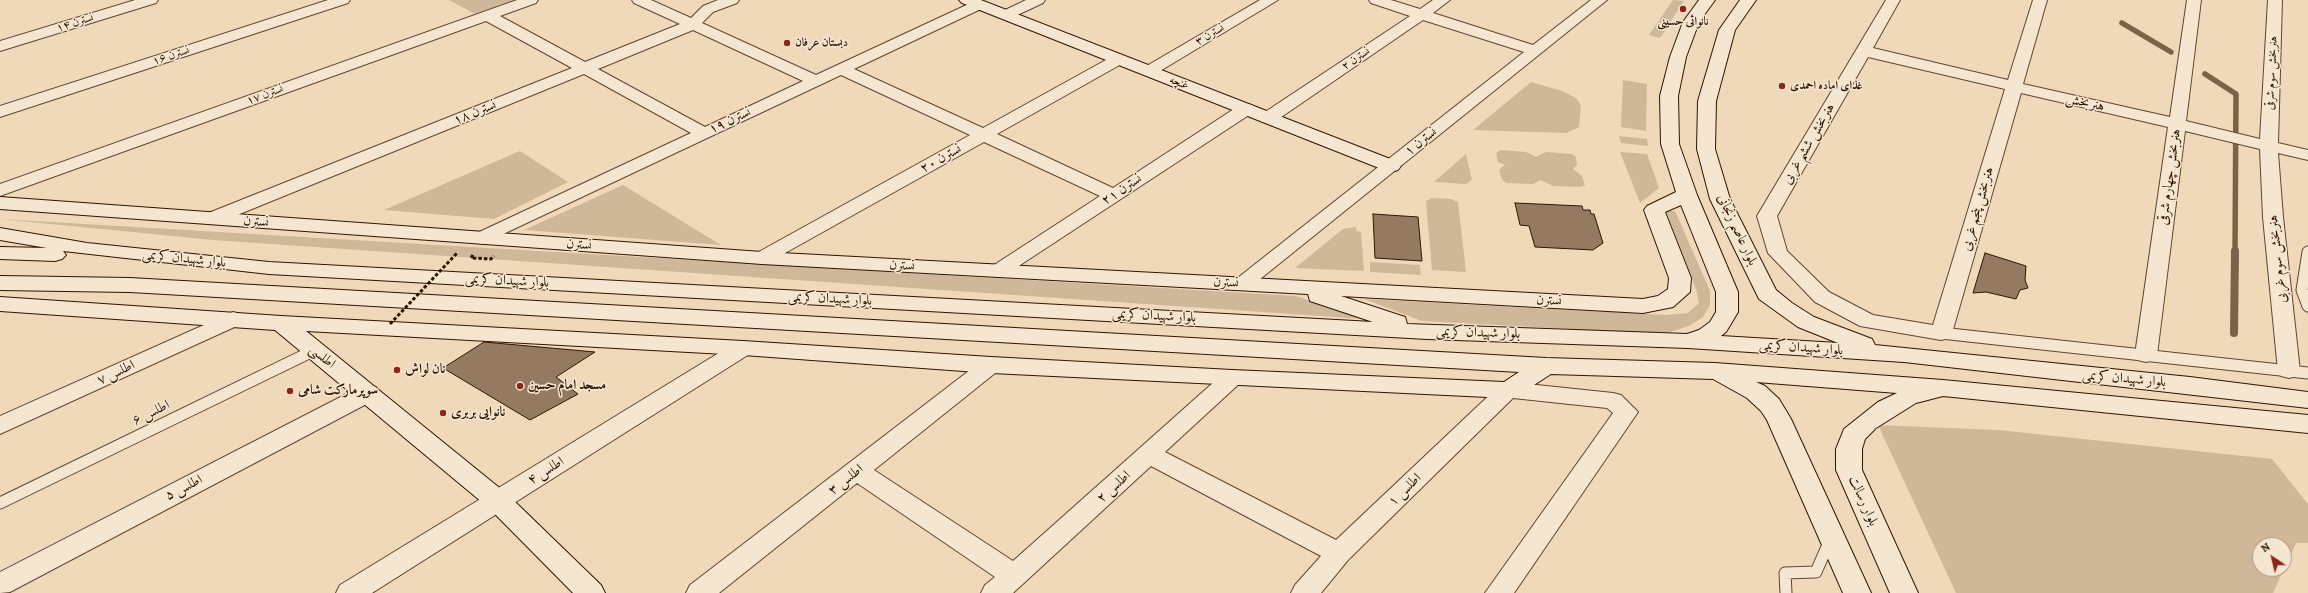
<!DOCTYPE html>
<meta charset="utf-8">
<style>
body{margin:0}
#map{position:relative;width:2308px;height:593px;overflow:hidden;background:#efd9b9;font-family:Alegreya,serif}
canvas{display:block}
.north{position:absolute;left:2252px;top:537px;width:40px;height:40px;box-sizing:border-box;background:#f5e6d2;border:1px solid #a6927e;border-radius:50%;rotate:325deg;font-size:11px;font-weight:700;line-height:16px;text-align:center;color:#301400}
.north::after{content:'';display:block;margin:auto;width:14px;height:18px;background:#8f2418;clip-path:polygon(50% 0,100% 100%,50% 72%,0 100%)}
</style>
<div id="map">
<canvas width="2308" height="593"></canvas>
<div class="north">N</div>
</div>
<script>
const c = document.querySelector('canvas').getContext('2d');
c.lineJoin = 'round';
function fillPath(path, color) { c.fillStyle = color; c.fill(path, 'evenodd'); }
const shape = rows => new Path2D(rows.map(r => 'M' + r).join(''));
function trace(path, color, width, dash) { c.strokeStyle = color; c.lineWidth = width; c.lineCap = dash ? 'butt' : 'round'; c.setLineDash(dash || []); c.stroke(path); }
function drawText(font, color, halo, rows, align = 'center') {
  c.font = font + ' Alegreya,Amiri,serif'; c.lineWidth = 3; c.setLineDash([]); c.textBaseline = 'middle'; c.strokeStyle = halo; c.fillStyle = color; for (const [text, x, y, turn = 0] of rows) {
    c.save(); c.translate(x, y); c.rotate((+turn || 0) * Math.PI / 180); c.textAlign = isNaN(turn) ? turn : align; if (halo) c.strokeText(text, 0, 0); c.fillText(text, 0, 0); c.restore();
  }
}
const green = shape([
 [449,0,514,0,475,14],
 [1673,0,1684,1,1660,38,1649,35],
 [1623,80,1647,84,1646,131,1621,127],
 [1531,82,1562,91,1576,98,1581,105,1579,127,1566,133,1473,130],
 [1619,136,1647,139,1648,146,1621,143],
 [1501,150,1526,152,1536,157,1546,152,1572,154,1576,157,1577,165,1573,169,1582,176,1585,185,1581,187,1553,186,1541,180,1533,184,1507,183,1502,180,1499,170,1505,165,1498,162,1496,153],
 [520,151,568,182,494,219,384,210],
 [1620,152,1647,154,1659,188,1640,203],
 [1466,154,1472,180,1466,184,1434,182],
 [623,185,721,245,524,230],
 [1432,198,1451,199,1458,202,1466,272,1432,270,1426,201],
 [1666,211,1675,211,1710,291,1710,305,1703,317,1689,326,1670,332,1646,333,1422,321,1364,299,1666,315,1688,313,1699,303,1696,289],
 [0,219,1296,296,1364,319,213,240],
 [1356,227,1356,231,1361,232,1364,271,1295,268,1343,229],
 [1370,262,1420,265,1421,275,1370,272],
 [1878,425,1998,430,2272,459,2308,504,2308,543,2296,543,2273,593,1956,593],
 [2260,545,2284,545,2284,569,2260,569]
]);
const streamFar1 = shape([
 [2122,23,2171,52],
 [2205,74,2236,94,2235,252]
]);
const stream = shape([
 [2234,333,2235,251]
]);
const building = shape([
 [1515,203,1582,206,1583,210,1590,210,1591,214,1594,214,1603,243,1593,250,1535,247,1529,226,1520,225,1515,203],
 [1373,214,1418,217,1422,261,1375,258,1373,214],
 [1985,253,2026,266,2025,280,2028,288,2020,290,2016,299,1986,292,1973,293,1985,253],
 [484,342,595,352,556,377,578,394,530,420,443,368,484,342]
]);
const path = shape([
 [473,255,471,258,491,259,494,256]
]);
const lane = shape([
 [2308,252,2302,290,2308,306],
 [1941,333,2308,373],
 [0,503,315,350],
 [1786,593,1785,573,1816,572,1830,540]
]);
const street = shape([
 [135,0,158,0,156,3,0,51,0,41,135,0],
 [328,0,350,0,348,3,0,117,0,106,328,0],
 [517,0,538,0,536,3,500,16,585,62,680,24,634,3,632,0,651,0,691,18,703,6,718,0,739,0,737,3,713,12,702,23,816,75,973,2,983,2,985,5,983,8,854,69,983,128,1113,56,1125,56,1127,59,1125,62,997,134,1113,188,1240,105,1246,104,1252,105,1255,109,1252,113,1005,275,998,277,991,275,988,271,991,267,1100,196,984,142,769,262,762,264,755,262,752,258,755,254,970,135,841,75,482,244,475,242,472,238,475,234,691,133,584,74,220,222,213,224,206,222,203,218,206,214,572,68,486,21,0,196,0,184,517,0],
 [693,30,803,81,705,127,598,69,693,30],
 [1026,0,1045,0,1043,3,1011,18,1006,20,998,15,1001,12,1026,0],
 [1260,0,1278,0,1155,74,1149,76,1143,74,1141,71,1143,68,1260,0],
 [1369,0,1391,0,1420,9,1433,0,1450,0,1433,13,1533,45,1591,0,1607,0,1249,288,1242,290,1235,288,1232,284,1235,280,1524,52,1423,20,1274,122,1262,122,1259,118,1262,114,1410,16,1371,3,1369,0],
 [1886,0,1900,0,1873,48,2008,80,2033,0,2047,0,2023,84,2170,117,2187,0,2201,0,2186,121,2260,139,2268,0,2282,0,2278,143,2308,150,2308,160,2278,153,2283,217,2300,371,2297,376,2289,378,2281,376,2278,371,2263,217,2260,149,2185,131,2157,355,2154,360,2146,362,2138,360,2135,355,2168,127,2021,93,1952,333,1949,338,1941,340,1860,326,1815,302,1768,253,1757,216,1886,0],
 [1868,57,2005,89,1933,325,1873,315,1829,292,1787,251,1777,216,1868,57],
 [233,312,241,314,244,319,241,324,0,434,0,416,233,312],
 [743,341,751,343,754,348,751,353,372,593,336,593,340,585,735,343,743,341],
 [991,358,999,360,1002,365,999,370,874,470,1013,561,1224,373,1232,370,1240,373,1243,378,1240,383,1165,452,1336,540,1500,385,1508,382,1613,393,1621,395,1638,412,1514,593,1485,593,1613,413,1607,408,1513,398,1348,560,1321,593,1291,593,1295,585,1321,556,1151,466,1013,593,981,593,985,585,995,577,857,483,719,593,686,593,690,585,983,360,991,358],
 [368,385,376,387,380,393,376,399,10,592,0,593,0,572,360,387,368,385]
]);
const secondary = shape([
 [959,0,981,0,1398,162,1401,166,1398,170,1391,172,1384,170,962,3,959,0],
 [1699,0,1715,0,1699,22,1686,57,1678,96,1679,144,1697,195,1738,292,1738,312,1726,332,1721,336,1838,343,1798,327,1759,299,1710,199,1697,149,1698,101,1719,30,1740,0,1756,0,1735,30,1716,101,1715,149,1730,199,1776,290,1792,303,1814,317,1872,339,1875,345,2190,377,2308,392,2308,408,1904,362,1688,348,1427,339,269,274,63,251,66,255,62,259,55,261,0,259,0,247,47,248,0,240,0,228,87,243,269,262,1373,322,1310,301,1308,294,762,264,0,209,0,197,762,252,1643,299,1658,296,1668,289,1669,278,1644,210,1647,206,1676,192,1661,144,1660,96,1670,57,1683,22,1699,0],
 [1681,205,1716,292,1716,312,1710,322,1699,330,1687,334,1407,324,1405,317,1341,296,1643,313,1673,307,1690,292,1691,278,1665,212,1681,205],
 [0,276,130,278,1546,358,1715,363,1943,380,2308,415,2308,433,1943,396,1916,403,1876,428,1865,439,1862,449,1862,470,1918,593,1890,593,1836,470,1836,449,1844,429,1878,402,1897,393,1756,382,1765,386,1779,399,1791,419,1871,593,1843,593,1767,420,1761,411,1747,398,1713,379,1551,374,1517,396,1508,398,991,373,743,355,306,331,507,494,601,585,605,593,573,593,489,508,275,330,0,311,0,297,281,316,743,341,991,357,1232,370,1504,382,1519,372,130,292,0,290,0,276]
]);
const pathBridge = shape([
 [390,324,458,252]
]);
const markers = [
 [1683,9,4,"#8f2418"],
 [787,43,4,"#8f2418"],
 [1782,86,4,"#8f2418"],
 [397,370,4,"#8f2418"],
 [520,386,4,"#8f2418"],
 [290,391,4,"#8f2418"],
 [443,413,4,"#8f2418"]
];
const farPoinames = [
 ["نانوائی حسینی",1683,22,"center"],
 ["دبستان عرفان",795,43],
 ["غذای اماده احمدی",1790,86]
];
const farStreetnames = [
 ["نسترن ۱۴",75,23,-17],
 ["نسترن ۳",1210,35,-30],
 ["نسترن ۱۶",171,56,-18],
 ["نسترن ۲",1356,59,-34],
 ["هنربخش سوم شرقی",2272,73,-87],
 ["غنچه",1179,83,21],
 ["نسترن ۱۷",265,95,-20]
];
const streetNames = [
 ["هنربخش",2085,103,13],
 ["نسترن ۱۸",475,113,-22],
 ["نسترن ۱۹",730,121,-25],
 ["نسترن ۱",1421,142,-38],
 ["هنربخش ششم غربی",1809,144,-60],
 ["نسترن ۲۰",941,159,-29],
 ["هنربخش چهارم شرقی",2170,177,-82],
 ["نسترن ۲۱",1122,190,-33],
 ["هنربخش پنجم غربی",1978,209,-74],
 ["نسترن",256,222,4],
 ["بلوار عاصم زنجانی",1737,230,65],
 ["نسترن",579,245,4],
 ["بلوار شهیدان کریمی",184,259,6],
 ["هنربخش سوم غربی",2278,259,-96],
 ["نسترن",902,266,3],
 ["بلوار شهیدان کریمی",507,281,3],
 ["نسترن",1226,283,3],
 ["بلوار شهیدان کریمی",830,299,3],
 ["نسترن",1549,301,3],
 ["بلوار شهیدان کریمی",1154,316,3],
 ["بلوار شهیدان کریمی",1478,333,2],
 ["بلوار شهیدان کریمی",1801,348,4],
 ["اطلسی",322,357,39],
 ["اطلس ۷",116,373,-25],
 ["بلوار شهیدان کریمی",2124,379,5],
 ["اطلس ۶",151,413,-26],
 ["اطلس ۴",546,471,-32],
 ["اطلس ۳",846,480,-38],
 ["اطلس ۲",1114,487,-42],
 ["اطلس ۵",184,488,-27],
 ["اطلس ۱",1405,490,-44],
 ["بلوار رسالت",1863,501,66]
];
const poiNames = [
 ["نان لواش",405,370],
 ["مسجد امام حسین",528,386],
 ["سوپرمارکت شامی",298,391],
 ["نانوایی بربری",451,413]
];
fillPath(green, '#cfb89a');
trace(streamFar1, '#7c6249', 5.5);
trace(stream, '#7c6249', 8);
fillPath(building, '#937a60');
trace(building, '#301400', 1);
trace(lane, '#60452e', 13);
trace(street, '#60452e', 2);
trace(secondary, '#301400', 2);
trace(path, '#301400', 3, [3.5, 2]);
trace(lane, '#f5e6d2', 11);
fillPath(street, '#f5e6d2');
fillPath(secondary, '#f5e6d2');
trace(pathBridge, '#301400', 3, [3.5, 2]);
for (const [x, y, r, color] of markers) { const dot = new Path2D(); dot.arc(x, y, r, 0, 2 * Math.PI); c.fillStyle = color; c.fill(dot); trace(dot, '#f5e6d2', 1.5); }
drawText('bold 12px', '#301400', '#f5e6d2', farPoinames, 'left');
drawText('12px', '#301400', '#f5e6d2', farStreetnames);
drawText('14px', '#301400', '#f5e6d2', streetNames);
drawText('bold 14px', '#301400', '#f5e6d2', poiNames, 'left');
</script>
